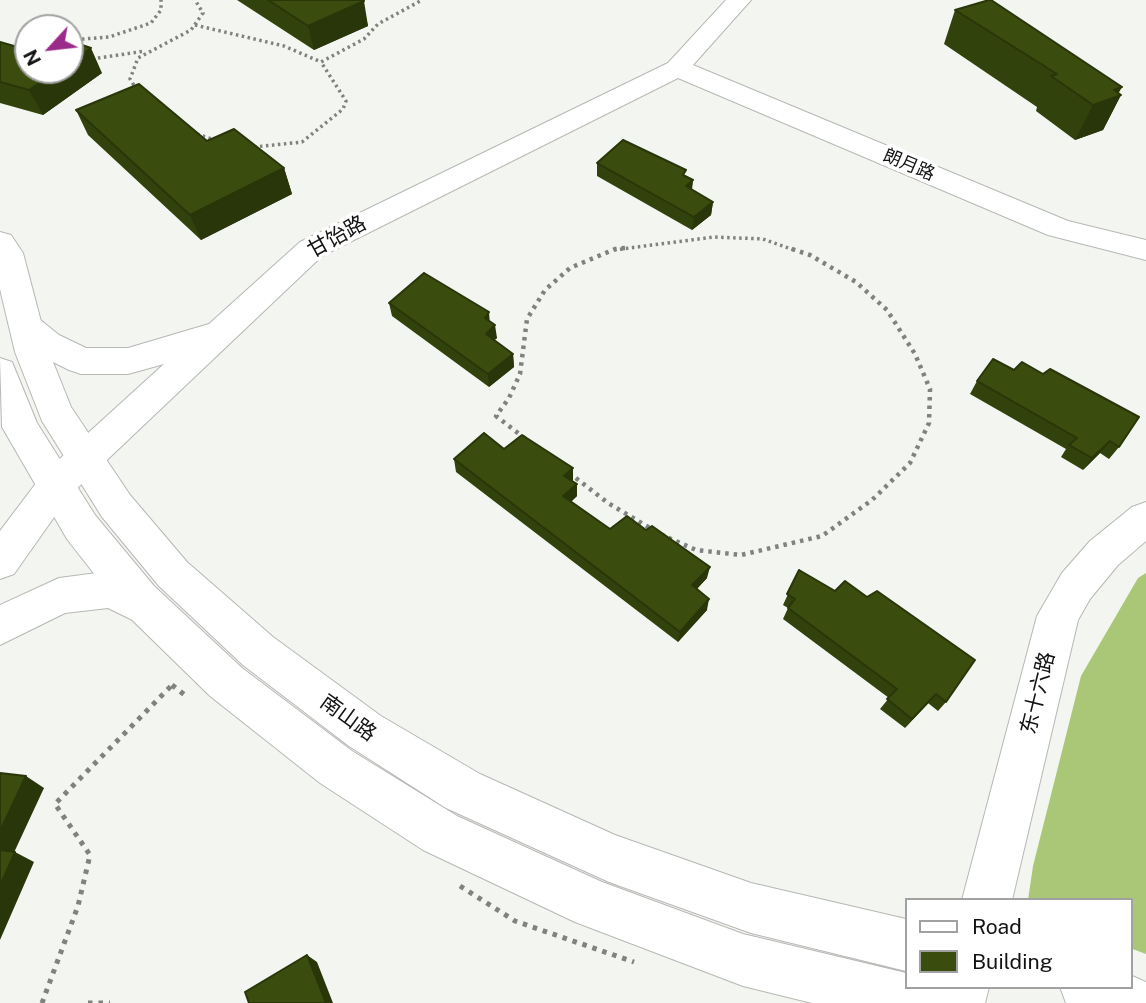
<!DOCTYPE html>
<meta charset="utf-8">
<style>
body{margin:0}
#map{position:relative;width:1146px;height:1003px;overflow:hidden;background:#f3f5f1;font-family:"Public Sans",sans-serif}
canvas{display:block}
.legend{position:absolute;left:905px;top:898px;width:228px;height:91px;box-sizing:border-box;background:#fff;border:2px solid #a0a1a0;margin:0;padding:9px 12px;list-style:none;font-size:21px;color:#121312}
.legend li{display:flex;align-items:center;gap:14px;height:35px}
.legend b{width:35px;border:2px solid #a0a1a0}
.north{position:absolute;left:14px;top:14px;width:70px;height:70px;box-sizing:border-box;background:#fff;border:2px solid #a0a1a0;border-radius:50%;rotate:243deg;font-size:19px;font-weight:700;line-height:28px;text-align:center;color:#121312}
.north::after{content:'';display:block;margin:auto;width:24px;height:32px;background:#9b2a88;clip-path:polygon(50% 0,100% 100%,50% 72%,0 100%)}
</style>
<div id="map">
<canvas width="1146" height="1003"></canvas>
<ul class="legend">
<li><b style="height:9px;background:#fff"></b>Road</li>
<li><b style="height:19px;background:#3a4d0e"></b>Building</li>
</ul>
<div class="north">N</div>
</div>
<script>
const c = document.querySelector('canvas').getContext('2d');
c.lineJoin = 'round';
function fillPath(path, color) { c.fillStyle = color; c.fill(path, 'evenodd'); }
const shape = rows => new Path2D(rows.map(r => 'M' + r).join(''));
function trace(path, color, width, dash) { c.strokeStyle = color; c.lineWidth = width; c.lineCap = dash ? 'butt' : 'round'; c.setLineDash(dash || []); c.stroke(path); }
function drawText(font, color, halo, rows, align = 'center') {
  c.font = font + ' "Public Sans","Noto Sans SC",sans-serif'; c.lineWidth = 7; c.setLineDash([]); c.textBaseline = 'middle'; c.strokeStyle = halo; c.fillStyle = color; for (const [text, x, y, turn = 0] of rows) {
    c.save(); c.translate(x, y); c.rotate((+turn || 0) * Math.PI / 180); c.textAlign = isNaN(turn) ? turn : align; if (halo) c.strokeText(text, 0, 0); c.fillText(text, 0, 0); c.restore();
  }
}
const forest = shape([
 [1146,573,1146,954,1130,948,1130,900,1028,900,1033,866,1081,676,1138,578]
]);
const pathFar2 = shape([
 [195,25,284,46,321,62,364,39,378,24,422,0],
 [70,40,109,37,151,23,161,10,161,0],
 [92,59,145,51],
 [137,90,130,79,138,58,191,30,203,13,195,0],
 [197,134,215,140],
 [254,147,302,142,343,109,346,101,321,62],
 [614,250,714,237,763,239,794,250]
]);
const pathFar1 = shape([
 [625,248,615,249,570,268,545,290,527,319,520,374,509,398,496,416,608,503,660,534,696,550,741,555,822,536,872,500,910,463,929,423,930,389,915,354,887,310,856,282,810,255,789,248]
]);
const path = shape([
 [172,685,186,696],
 [460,886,515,921,634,962],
 [42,1003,78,906,90,855,55,804,174,683],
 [88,1003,110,1003]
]);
const minor = shape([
 [726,0,751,0,693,65,1068,221,1146,240,1146,260,1048,235,678,78,322,256,69,496,14,574,0,579,0,531,43,474,164,364,128,374,81,374,69,370,35,353,14,334,9,326,14,318,26,314,38,318,59,335,86,348,128,348,209,324,300,242,668,63,726,0],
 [1146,502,1146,541,1118,565,1090,599,1078,620,1012,900,962,900,1037,616,1062,573,1090,541,1132,507,1146,502],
 [112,571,166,597,172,610,166,623,151,629,108,608,65,613,0,645,0,605,59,578,112,571],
 [936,987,989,987,985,1003,931,1003,936,987]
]);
const major = shape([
 [0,232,11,235,23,253,49,352,71,407,130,495,187,562,273,637,381,716,480,774,615,835,751,883,906,919,906,971,751,933,609,882,446,808,349,746,243,665,159,586,102,517,42,421,15,352,0,289,0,232],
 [0,358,12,362,37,423,95,515,154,586,242,668,352,751,457,816,602,882,743,934,906,973,906,987,941,987,948,1003,812,1003,743,986,575,922,423,850,320,783,210,696,124,612,67,539,2,427,0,358],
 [1130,975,1146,982,1146,1003,1066,1003,1060,987,1130,987,1130,975]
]);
const wall = shape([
 [237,0,362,0,368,26,314,50],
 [955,10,1121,95,1103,130,1075,140,1036,111,1037,107,944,44],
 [0,42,102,73,43,115,0,103],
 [76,110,207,141,284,168,292,194,201,240,88,135],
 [597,163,693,180,692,190,713,202,711,215,692,230,597,176],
 [389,303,490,322,497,338,494,340,513,354,514,367,489,387,392,316],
 [1014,370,1119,447,1109,459,1100,453,1083,470,1061,457,1066,449,970,394,977,381],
 [504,449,573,480,572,481,577,496,571,502,610,529,707,578,697,589,707,610,678,642,456,472,454,459],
 [799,570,946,702,938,711,928,703,905,728,880,709,889,698,783,619,788,608,783,605]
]);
const shadedWall = shape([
 [364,1,368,26,314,50,308,26],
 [91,48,102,73,43,115,29,90,59,70,70,70,70,63],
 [1122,87,1117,96,1121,95,1103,130,1075,140,1093,105,1114,90],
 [284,168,292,194,201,240,190,215],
 [693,180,691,193,686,186],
 [713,202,711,215,692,230,694,217],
 [489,312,490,325,485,318],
 [495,325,497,338,487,347,486,334],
 [513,354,514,367,489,387,488,374],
 [1110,441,1100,453,1083,470,1092,458],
 [573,468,573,480,564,488,564,476],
 [577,484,577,496,563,508,563,496],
 [710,567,707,578,690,596,692,585],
 [709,599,707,610,678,642,680,632],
 [936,694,928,703,905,728,912,719],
 [26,776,44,788,11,859,0,853,0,831],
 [15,852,34,862,0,940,0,886],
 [307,955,317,962,333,1003,326,1003]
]);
const building = shape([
 [268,0,362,0,364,1,308,26,268,0],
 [989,0,991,0,1122,87,1114,90,1121,95,1093,105,1051,76,1057,74,955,10,989,0],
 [70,41,91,48,70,63,70,41],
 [0,42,21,48,28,43,28,70,59,70,29,90,0,82,0,42],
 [139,84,207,141,234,129,284,168,190,215,76,110,139,84],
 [623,140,686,170,683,175,693,180,686,186,713,202,694,217,597,163,623,140],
 [424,273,489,312,485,318,495,325,486,334,513,354,488,374,389,303,424,273],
 [993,359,1014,370,1022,362,1043,374,1050,369,1139,417,1119,447,1110,441,1092,458,1069,445,1077,438,977,381,993,359],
 [484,433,504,449,522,435,573,468,564,476,577,484,563,496,610,529,627,516,646,530,652,526,710,567,692,585,709,599,680,632,454,459,484,433],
 [799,570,835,591,845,581,867,597,877,591,975,660,946,702,936,694,912,719,887,699,897,689,788,608,795,599,787,594,799,570],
 [0,773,26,776,0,831,0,773],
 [0,850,15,852,0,886,0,850],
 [307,955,326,1003,249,1003,245,992,307,955]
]);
const farStreetnames = [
 ["朗月路",909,165,23]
];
const streetNames = [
 ["甘饴路",337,237,-29],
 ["东十六路",1038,693,-76],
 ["南山路",348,718,36]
];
fillPath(forest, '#a9c776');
trace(minor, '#b6b8b4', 2);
trace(major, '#b6b8b4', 2);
trace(pathFar2, '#80827f', 3.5, [2.5, 3.5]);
trace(pathFar1, '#80827f', 4.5, [3.5, 5]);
trace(path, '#80827f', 5, [4.5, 6]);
fillPath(minor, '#fff');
fillPath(major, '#fff');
fillPath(wall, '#32420c');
fillPath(shadedWall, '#29360a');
fillPath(building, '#3a4d0e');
trace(building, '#29360a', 2);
drawText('18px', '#121312', '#fff', farStreetnames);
drawText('21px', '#121312', '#fff', streetNames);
</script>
